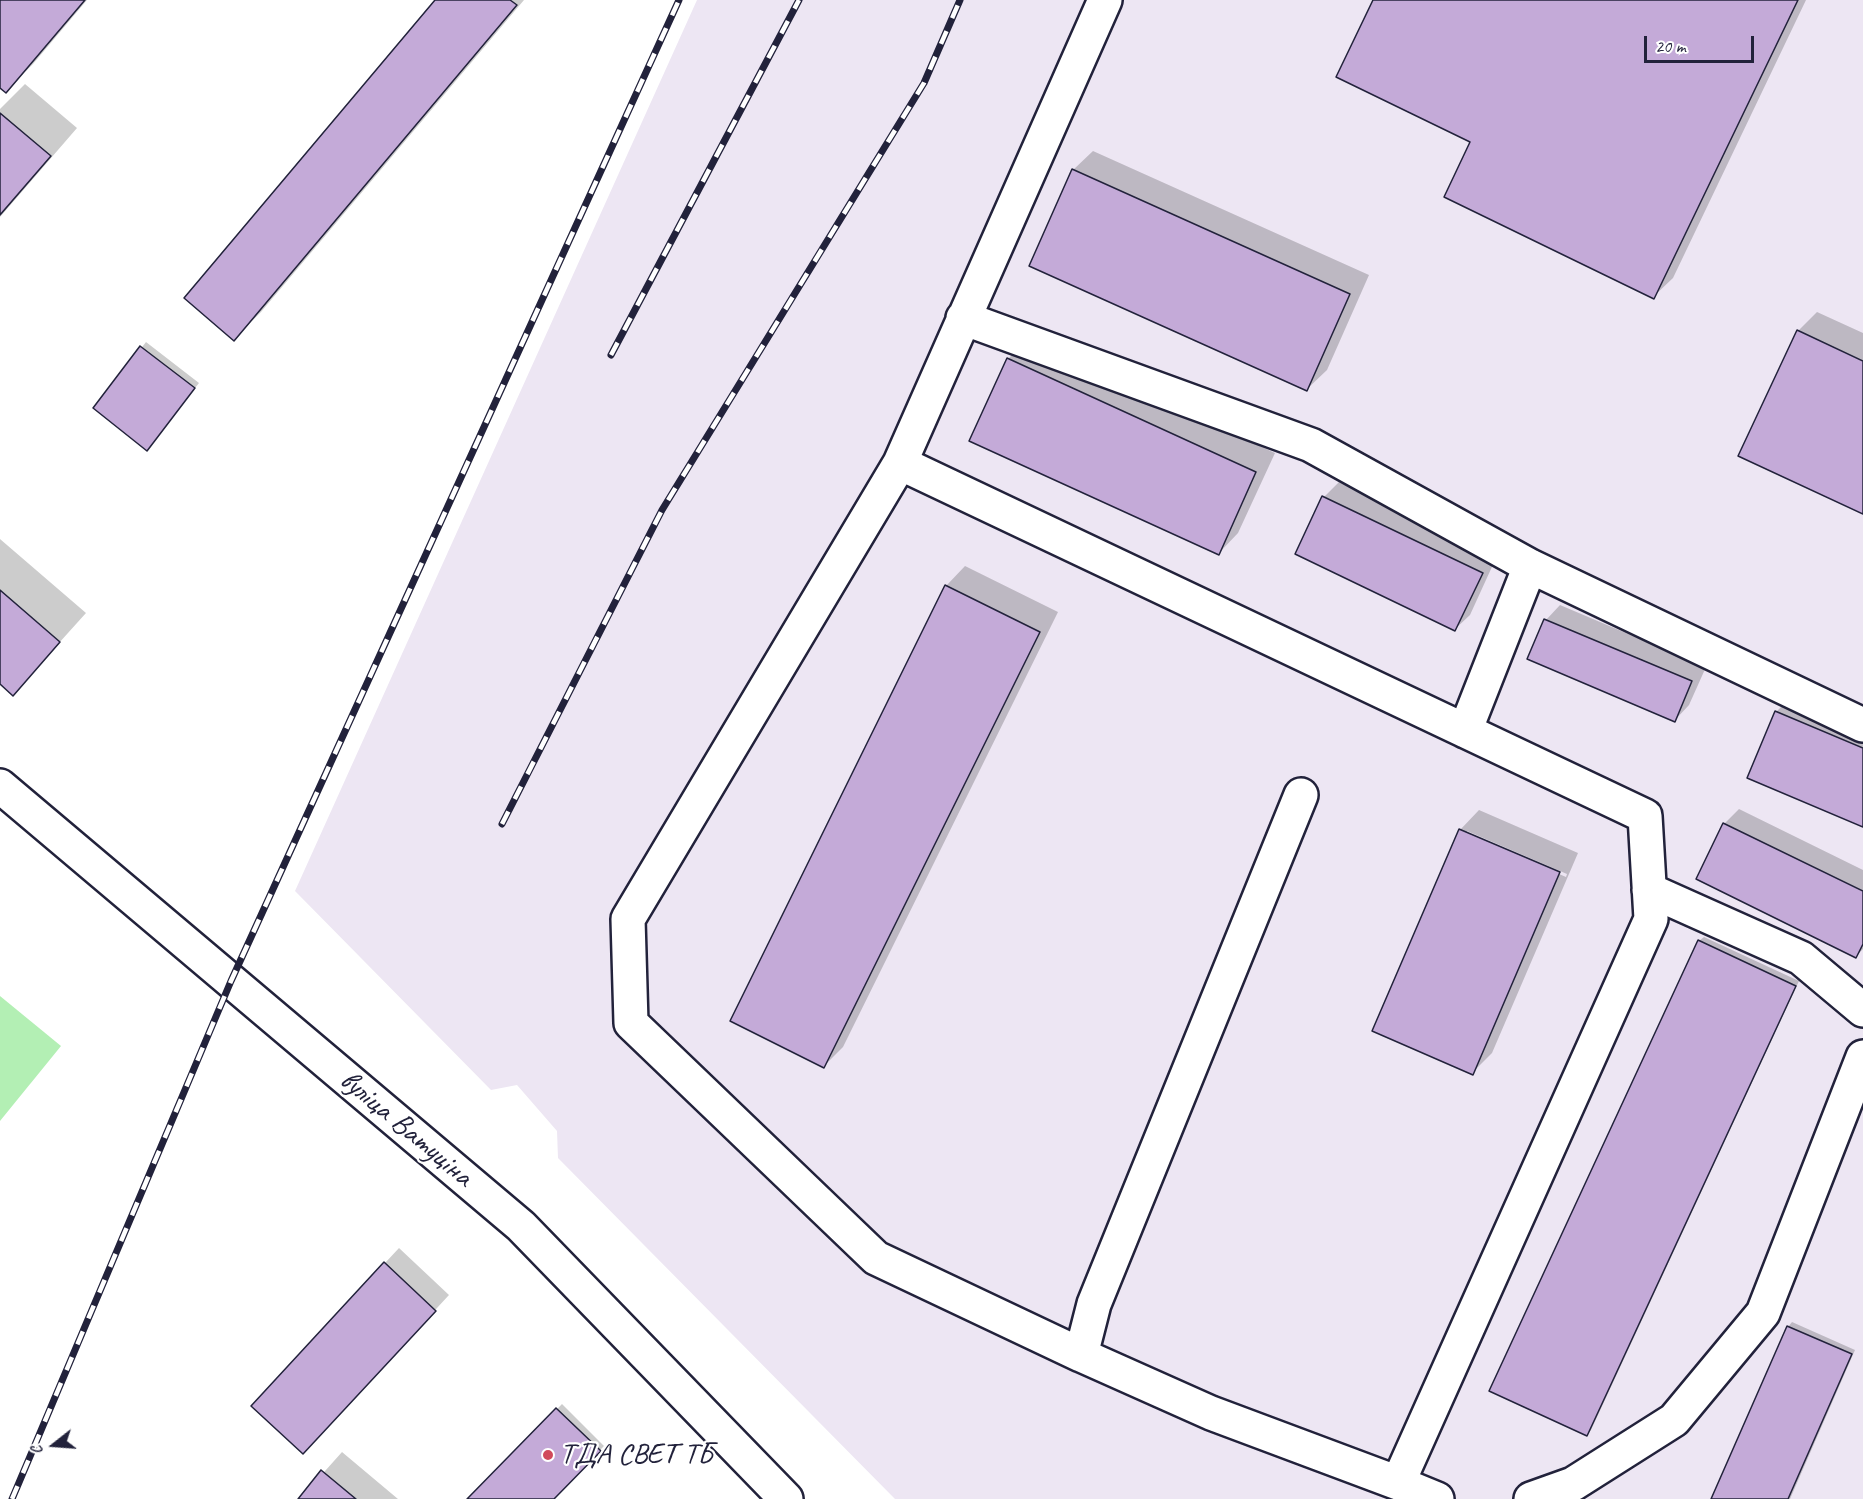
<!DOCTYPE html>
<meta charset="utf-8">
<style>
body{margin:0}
#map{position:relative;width:1863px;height:1499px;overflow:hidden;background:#fff;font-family:Caveat,sans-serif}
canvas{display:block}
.north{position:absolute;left:24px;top:1415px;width:60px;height:60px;-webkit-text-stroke:4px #fff;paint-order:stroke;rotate:253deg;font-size:16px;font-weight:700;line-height:24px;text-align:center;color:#22223b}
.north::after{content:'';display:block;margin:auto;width:21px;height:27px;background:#22223b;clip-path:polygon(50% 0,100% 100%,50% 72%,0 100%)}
.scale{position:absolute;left:1644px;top:36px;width:110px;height:27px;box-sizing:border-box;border:3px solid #22223b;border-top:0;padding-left:8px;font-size:18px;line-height:21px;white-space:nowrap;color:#22223b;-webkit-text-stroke:4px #fff;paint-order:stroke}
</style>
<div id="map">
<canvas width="1863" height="1499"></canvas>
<div class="north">С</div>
<div class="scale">20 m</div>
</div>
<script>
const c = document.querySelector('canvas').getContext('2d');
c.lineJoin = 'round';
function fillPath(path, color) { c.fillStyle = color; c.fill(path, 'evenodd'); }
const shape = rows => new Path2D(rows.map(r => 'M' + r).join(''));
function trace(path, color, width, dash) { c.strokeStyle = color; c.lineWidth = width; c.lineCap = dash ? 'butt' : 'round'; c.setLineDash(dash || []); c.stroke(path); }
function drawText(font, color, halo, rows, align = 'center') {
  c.font = font + ' Caveat,sans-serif'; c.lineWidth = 4.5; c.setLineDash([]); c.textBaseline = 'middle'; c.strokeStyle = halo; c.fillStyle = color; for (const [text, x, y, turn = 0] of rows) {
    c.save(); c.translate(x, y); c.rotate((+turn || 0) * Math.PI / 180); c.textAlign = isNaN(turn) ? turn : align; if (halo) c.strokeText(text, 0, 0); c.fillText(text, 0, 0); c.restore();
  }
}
const built = shape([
 [697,0,1863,0,1863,1499,895,1499,558,1158,557,1131,517,1085,491,1090,295,891]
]);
const green = shape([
 [0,996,61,1046,0,1121]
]);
const shadow = shape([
 [0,0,87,0,33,64,6,91,0,86],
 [437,0,524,0,261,312,234,339],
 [1374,0,1806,0,1673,278,1653,297,1472,142],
 [25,84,77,128,0,217,0,109],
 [1093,151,1369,275,1327,370,1307,389,1073,170],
 [1817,312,1863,333,1863,512,1798,331],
 [1027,340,1275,453,1238,533,1219,553,1008,359],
 [146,342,199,383,151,444,95,408],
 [1339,482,1496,558,1470,615,1455,629,1324,497],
 [0,539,86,613,13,694,0,682],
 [965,566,1058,612,843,1047,824,1066,946,586],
 [1560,605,1706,667,1689,705,1675,720,1546,620],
 [1791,697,1863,728,1863,825,1776,712],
 [1739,809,1863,870,1863,949,1856,956,1724,824],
 [1479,810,1578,853,1492,1053,1472,1073,1460,830],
 [1467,831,1567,874,1566,877,1467,834],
 [1704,937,1799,981,1591,1430,1587,1435,1699,941],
 [399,1248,449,1295,317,1438,385,1263],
 [1792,1322,1855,1350,1790,1499,1713,1499,1788,1327],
 [562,1404,604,1446,552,1499,469,1499],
 [342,1452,398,1499,300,1499]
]);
const building = shape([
 [0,0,85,0,6,93,0,88,0,0],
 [435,0,510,0,517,5,234,341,184,298,435,0],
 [1373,0,1798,0,1654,299,1444,197,1470,142,1336,77,1373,0],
 [0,113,51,156,0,215,0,113],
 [1072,169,1350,294,1307,391,1029,266,1072,169],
 [1797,330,1863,361,1863,514,1738,456,1797,330],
 [140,346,195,388,147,451,93,408,140,346],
 [1007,358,1256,472,1219,555,969,441,1007,358],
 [1322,496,1483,573,1455,631,1295,554,1322,496],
 [945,585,1040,632,824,1068,730,1021,945,585],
 [0,590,60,642,13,696,0,684,0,590],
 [1544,619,1692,681,1675,722,1527,659,1544,619],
 [1775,711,1863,748,1863,827,1747,778,1775,711],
 [1723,823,1863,891,1863,944,1856,958,1696,879,1723,823],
 [1459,829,1560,872,1473,1075,1372,1031,1459,829],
 [1698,940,1796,986,1587,1436,1489,1391,1698,940],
 [384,1262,436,1311,303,1454,251,1406,384,1262],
 [1787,1326,1852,1354,1788,1499,1711,1499,1787,1326],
 [556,1408,601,1451,554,1499,467,1499,556,1408],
 [321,1470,356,1499,298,1499,321,1470]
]);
const minor = shape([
 [963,318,1311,445,1530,566,1863,725],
 [900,463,1105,0],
 [1465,731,1530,566],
 [0,786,521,1226,786,1499],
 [1649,890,1801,958,1863,1010],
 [1081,1355,1211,1413,1398,1483,1651,919,1645,816,900,463,628,919,631,1023,876,1258,1081,1355,1094,1304,1301,795],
 [1398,1483,1437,1499],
 [1531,1499,1573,1484,1674,1420,1763,1313,1863,1057]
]);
const rail = shape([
 [611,355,799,0],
 [502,824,662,510,924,83,960,0],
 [12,1499,231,981,679,0]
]);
const markers = [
 [548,1455,6,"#d1495b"]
];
const streetNames = [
 ["вуліца Ватуціна",406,1129,40]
];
const poiNames = [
 ["ТДА СВЕТ ТБ",560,1455]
];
fillPath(built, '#ede6f3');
fillPath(green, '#b3efb4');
fillPath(shadow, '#0003');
fillPath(building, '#c4aad8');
trace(building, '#22223b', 1.5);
trace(minor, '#22223b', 38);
trace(minor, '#fff', 33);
trace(rail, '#22223b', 7);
trace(rail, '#fff', 4.5, [14]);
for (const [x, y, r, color] of markers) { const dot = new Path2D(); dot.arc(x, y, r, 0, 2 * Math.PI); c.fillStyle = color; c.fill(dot); trace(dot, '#fff', 2); }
drawText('30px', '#22223b', '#fff', streetNames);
drawText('30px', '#22223b', '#fff', poiNames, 'left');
</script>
